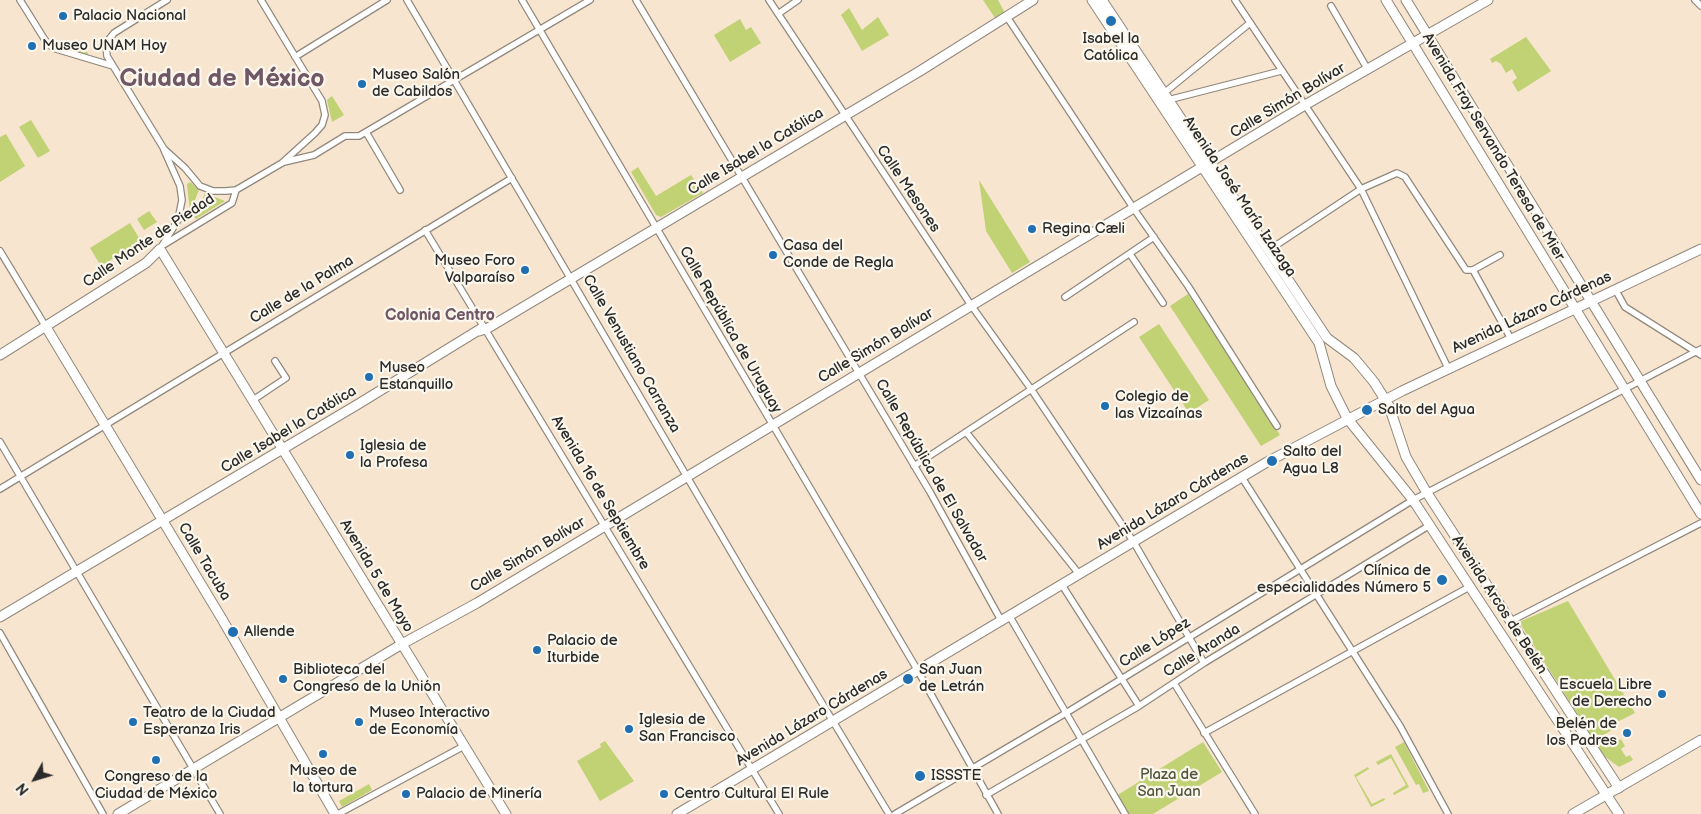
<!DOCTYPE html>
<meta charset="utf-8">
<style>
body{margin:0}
#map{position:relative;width:1701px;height:814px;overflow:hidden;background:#f7e5cf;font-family:"Balsamiq Sans",sans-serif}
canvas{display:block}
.north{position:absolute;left:10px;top:754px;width:50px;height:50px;-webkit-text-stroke:4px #fbf7ec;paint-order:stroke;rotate:231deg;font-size:14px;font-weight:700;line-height:20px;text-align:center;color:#2b2b2b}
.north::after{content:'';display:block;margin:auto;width:18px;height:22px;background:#2b2b2b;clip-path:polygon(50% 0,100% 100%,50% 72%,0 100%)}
</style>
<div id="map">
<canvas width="1701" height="814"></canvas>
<div class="north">N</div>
</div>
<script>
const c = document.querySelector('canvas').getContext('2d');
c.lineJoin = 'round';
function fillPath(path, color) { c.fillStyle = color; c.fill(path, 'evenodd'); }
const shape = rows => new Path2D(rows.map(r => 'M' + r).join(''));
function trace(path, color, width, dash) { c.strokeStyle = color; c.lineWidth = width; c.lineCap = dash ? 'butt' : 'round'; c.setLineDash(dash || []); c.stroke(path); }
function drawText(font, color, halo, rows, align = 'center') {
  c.font = font + ' "Balsamiq Sans",sans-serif'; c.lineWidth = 4.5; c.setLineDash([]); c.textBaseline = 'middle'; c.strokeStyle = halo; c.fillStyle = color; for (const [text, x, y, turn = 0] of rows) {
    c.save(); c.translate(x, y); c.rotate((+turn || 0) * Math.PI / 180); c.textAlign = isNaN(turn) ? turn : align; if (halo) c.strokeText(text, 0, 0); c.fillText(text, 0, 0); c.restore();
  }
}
const green = shape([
 [983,0,998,0,1005,13,995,18],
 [849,8,862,30,878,17,889,35,862,51,841,15],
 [740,19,746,30,751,27,761,43,730,62,714,35],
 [1526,37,1551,71,1518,92,1512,82,1517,78,1512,69,1506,73,1501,64,1496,61,1492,63,1490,59],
 [79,40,89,55,65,48],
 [332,96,344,115,332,122,327,100],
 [31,120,50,151,38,158,19,127],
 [6,134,25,166,0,182,0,137],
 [638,167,656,196,691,175,703,193,661,217,656,215,631,172],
 [979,180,1030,262,1012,273,986,231],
 [190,182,199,190,190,212,187,184],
 [205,193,225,201,196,219,194,217],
 [149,211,157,222,144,230,137,219],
 [130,223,141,241,101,266,90,248],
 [1188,294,1280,435,1261,446,1170,306],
 [1159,324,1209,400,1189,413,1139,337],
 [1568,601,1635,713,1613,724,1615,728,1599,738,1606,748,1621,739,1625,746,1621,749,1626,757,1630,755,1633,760,1619,767,1604,756,1519,622],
 [605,741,634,781,600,801,577,761,601,747,600,744],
 [1203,742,1222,772,1153,814,1127,814,1116,796],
 [1404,742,1429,791,1423,793,1419,784,1416,785,1395,747],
 [1391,754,1409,787,1394,795,1393,793,1406,785,1391,758,1378,765,1376,762],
 [1368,767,1369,769,1356,777,1372,804,1384,798,1385,800,1371,807,1354,775],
 [369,784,372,790,342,807,339,801]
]);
const street = shape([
 [20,0,45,40,53,48,113,66],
 [167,0,114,33,106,43,107,56,164,149,185,168,200,186,213,191,226,191,236,190,282,163,315,133,322,125,325,115,322,101,261,0],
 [407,0,747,579,889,814],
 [522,0,918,671,998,814],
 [636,0,930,492,1002,622],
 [769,0,971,305,1031,389,1133,541,1204,663],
 [1235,0,1361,189,1448,368],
 [1695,0,1701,6],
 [1331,6,1368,70],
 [778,14,798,0],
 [1007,17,1134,209,1188,286,1277,426],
 [295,57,387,0],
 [1164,93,1250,23],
 [1168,100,1281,71],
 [366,132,400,190],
 [284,162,314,155,345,136,359,136,590,0],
 [425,230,779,814],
 [165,244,232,203,236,190],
 [160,249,178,220,182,200,180,186,164,150],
 [1269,250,1361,189,1397,173,1405,177,1466,270,1473,270,1500,255],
 [0,251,46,327],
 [1130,254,1163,303],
 [1473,270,1511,339],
 [1615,289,1625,307,1701,355],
 [1065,297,1154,237],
 [253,400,286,378,275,361],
 [966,432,1079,574],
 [0,442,220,814],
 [914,466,1134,322],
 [1241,476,1400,726,1448,814],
 [0,489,512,178],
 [1062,585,1139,706],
 [1010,617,1125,814],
 [1511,621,1701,523],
 [0,633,103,814],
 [1174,683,1255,814],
 [1204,733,1471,586],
 [986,795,1139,706,1204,663,1430,525],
 [338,814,464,746],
 [895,814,1066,713,1413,500,1701,349]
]);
const secondary = shape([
 [46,327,222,619,335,814],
 [479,331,488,328,920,71,1033,0],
 [0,355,146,263,160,249,506,814],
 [0,617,360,403,482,328],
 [118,814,402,644,477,603,1305,105,1488,0],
 [1573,814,1701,740]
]);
const primary = shape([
 [1092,0,1319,343,1331,386,1347,418,1413,500,1619,814],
 [1102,0,1327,338,1354,358,1374,382,1389,406,1406,457,1427,493,1619,788],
 [1386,0,1701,514],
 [1406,0,1701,480],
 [677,814,1267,462,1402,391,1701,249]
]);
const markers = [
 [63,16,5,"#1f6fb2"],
 [1111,21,6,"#1f6fb2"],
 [32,46,5,"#1f6fb2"],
 [362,84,5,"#1f6fb2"],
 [1032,229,5,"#1f6fb2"],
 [773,255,5,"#1f6fb2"],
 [525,270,5,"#1f6fb2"],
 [369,377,5,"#1f6fb2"],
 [1105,406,5,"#1f6fb2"],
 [1367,410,6,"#1f6fb2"],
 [350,455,5,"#1f6fb2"],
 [1272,461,6,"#1f6fb2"],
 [1442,580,6,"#1f6fb2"],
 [233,632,6,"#1f6fb2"],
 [537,650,5,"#1f6fb2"],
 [283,679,5,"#1f6fb2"],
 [908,679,6,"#1f6fb2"],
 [1662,694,5,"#1f6fb2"],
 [133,722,5,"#1f6fb2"],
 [359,722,5,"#1f6fb2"],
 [629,729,5,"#1f6fb2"],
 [1627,733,5,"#1f6fb2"],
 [323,754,5,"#1f6fb2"],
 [156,760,5,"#1f6fb2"],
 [920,776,6,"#1f6fb2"],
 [406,794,5,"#1f6fb2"],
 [664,794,5,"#1f6fb2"]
];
const poiNames = [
 ["Palacio Nacional",73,16],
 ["Isabel la",1111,39,"center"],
 ["Católica",1111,56,"center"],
 ["Museo UNAM Hoy",42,46],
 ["Museo Salón",372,75],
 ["de Cabildos",372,92],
 ["Regina Cæli",1042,229],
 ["Casa del",783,246],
 ["Conde de Regla",783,263],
 ["Museo Foro",515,261,"right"],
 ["Valparaíso",515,278,"right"],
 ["Museo",379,368],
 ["Estanquillo",379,385],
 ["Colegio de",1115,397],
 ["las Vizcaínas",1115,414],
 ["Salto del Agua",1378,410],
 ["Iglesia de",360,446],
 ["la Profesa",360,463],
 ["Salto del",1283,452],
 ["Agua L8",1283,469],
 ["Clínica de",1431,571,"right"],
 ["especialidades Número 5",1431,588,"right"],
 ["Allende",244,632],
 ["Palacio de",547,641],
 ["Iturbide",547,658],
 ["Biblioteca del",293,670],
 ["Congreso de la Unión",293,687],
 ["San Juan",919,670],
 ["de Letrán",919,687],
 ["Escuela Libre",1652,685,"right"],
 ["de Derecho",1652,702,"right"],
 ["Teatro de la Ciudad",143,713],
 ["Esperanza Iris",143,730],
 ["Museo Interactivo",369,713],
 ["de Economía",369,730],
 ["Iglesia de",639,720],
 ["San Francisco",639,737],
 ["Belén de",1617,724,"right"],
 ["los Padres",1617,741,"right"],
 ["Museo de",323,771,"center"],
 ["la tortura",323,788,"center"],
 ["ISSSTE",931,776],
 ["Congreso de la",156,777,"center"],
 ["Ciudad de México",156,794,"center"],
 ["Palacio de Minería",416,794],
 ["Centro Cultural El Rule",674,794]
];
const streetNames = [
 ["Calle Simón Bolívar",1288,101,-31],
 ["Avenida Fray Servando Teresa de Mier",1493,147,59],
 ["Calle Isabel la Católica",756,152,-31],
 ["Calle Mesones",908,189,56],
 ["Avenida José María Izazaga",1239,197,56],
 ["Calle Monte de Piedad",149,241,-34],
 ["Calle de la Palma",302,290,-31],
 ["Avenida Lázaro Cárdenas",1532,313,-25],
 ["Calle República de Uruguay",730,330,60],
 ["Calle Simón Bolívar",876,346,-31],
 ["Calle Venustiano Carranza",631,354,60],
 ["Calle Isabel la Católica",289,430,-31],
 ["Calle República de El Salvador",931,471,60],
 ["Avenida 16 de Septiembre",600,493,59],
 ["Avenida Lázaro Cárdenas",1173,502,-31],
 ["Calle Simón Bolívar",528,555,-31],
 ["Calle Tacuba",204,562,59],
 ["Avenida 5 de Mayo",376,576,59],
 ["Avenida Arcos de Belén",1499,605,57],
 ["Calle López",1155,643,-32],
 ["Calle Aranda",1202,651,-32],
 ["Avenida Lázaro Cárdenas",812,718,-31]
];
const parkNames = [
 ["Plaza de",1169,775],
 ["San Juan",1169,792]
];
const neighbourhoodNames = [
 ["Colonia Centro",440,316]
];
const townNames = [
 ["Ciudad de México",222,80]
];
fillPath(green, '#c0d274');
trace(street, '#91887d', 8);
trace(secondary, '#91887d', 11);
trace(primary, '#91887d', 11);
trace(street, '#fff', 5.5);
trace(secondary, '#fff', 9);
trace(primary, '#fff', 9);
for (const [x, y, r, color] of markers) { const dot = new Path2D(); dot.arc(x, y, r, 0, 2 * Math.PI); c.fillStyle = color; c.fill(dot); trace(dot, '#fbf7ec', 2); }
drawText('15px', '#2b2b2b', '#fbf7ec', poiNames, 'left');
drawText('15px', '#2b2b2b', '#fbf7ec', streetNames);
drawText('15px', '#50553d', '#fbf7ec', parkNames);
drawText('bold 16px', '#705766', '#fbf7ec', neighbourhoodNames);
drawText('bold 25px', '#705766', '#fbf7ec', townNames);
</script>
